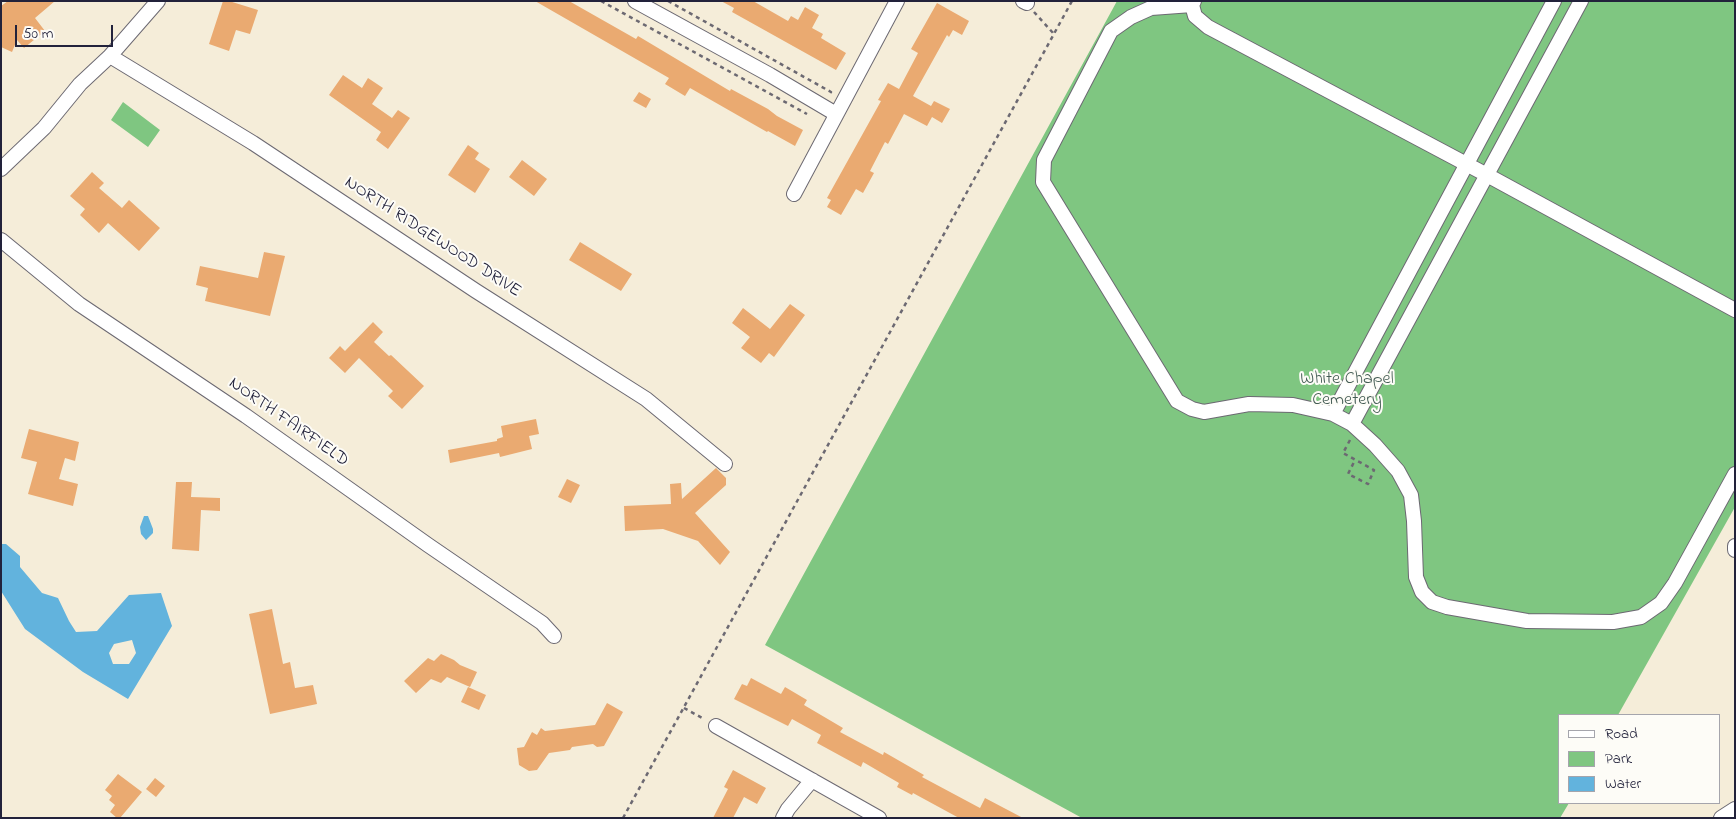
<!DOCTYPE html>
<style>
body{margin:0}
#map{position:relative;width:1736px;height:819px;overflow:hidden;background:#f5edd9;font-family:"Indie Flower",sans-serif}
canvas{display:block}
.frame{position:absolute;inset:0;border:2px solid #22223b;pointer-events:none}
.legend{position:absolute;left:1558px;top:714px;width:162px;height:90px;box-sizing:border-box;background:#fdfcf7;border:1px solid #a5a5ac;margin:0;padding:6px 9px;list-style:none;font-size:15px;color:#22223b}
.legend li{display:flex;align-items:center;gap:10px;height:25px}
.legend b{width:25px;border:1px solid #a5a5ac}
.scale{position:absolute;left:15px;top:25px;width:98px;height:22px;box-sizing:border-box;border:2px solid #22223b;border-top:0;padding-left:6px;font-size:15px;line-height:18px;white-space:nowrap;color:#22223b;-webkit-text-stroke:4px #fdfcf7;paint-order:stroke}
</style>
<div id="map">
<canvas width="1736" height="819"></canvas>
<div class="frame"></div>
<ul class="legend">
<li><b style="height:6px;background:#fff"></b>Road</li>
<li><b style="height:14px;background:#7fc681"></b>Park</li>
<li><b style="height:14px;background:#62b3dd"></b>Water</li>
</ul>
<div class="scale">50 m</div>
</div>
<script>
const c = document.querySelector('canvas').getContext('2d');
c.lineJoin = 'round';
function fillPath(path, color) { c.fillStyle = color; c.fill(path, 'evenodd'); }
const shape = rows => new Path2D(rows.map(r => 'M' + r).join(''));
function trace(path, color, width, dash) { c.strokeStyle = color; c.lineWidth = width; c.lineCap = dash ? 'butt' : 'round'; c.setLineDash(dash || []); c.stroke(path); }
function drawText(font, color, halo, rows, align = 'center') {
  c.font = font + ' "Indie Flower",sans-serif'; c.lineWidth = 4; c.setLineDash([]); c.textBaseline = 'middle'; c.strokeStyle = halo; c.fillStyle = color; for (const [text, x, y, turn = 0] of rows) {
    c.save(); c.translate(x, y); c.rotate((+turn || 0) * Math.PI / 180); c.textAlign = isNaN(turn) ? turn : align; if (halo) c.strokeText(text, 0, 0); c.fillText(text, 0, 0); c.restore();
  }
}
const green = shape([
 [1117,1,1735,1,1735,507,1618,715,1560,715,1560,803,1569,803,1560,818,1082,818,765,645],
 [123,102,160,130,148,147,111,120]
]);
const water = shape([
 [144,516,148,516,153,529,153,533,146,540,141,534,140,527],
 [1,544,6,544,20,556,20,567,42,593,58,598,69,621,76,632,97,631,129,595,161,593,172,626,128,699,83,672,25,629,1,591],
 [132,640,136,653,129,664,113,664,109,653,114,644]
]);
const building = shape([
 [8,1,55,1,35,18,45,31,24,48,17,40,12,52,1,47,1,6],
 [223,1,229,1,258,10,250,34,236,30,229,51,209,44],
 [535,1,569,1,636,39,638,36,730,91,731,89,768,109,777,116,803,130,795,146,768,131,767,132,690,88,685,96,665,84,669,78],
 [721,1,753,1,788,21,791,16,798,20,805,7,819,15,812,28,823,34,821,38,846,53,836,70,732,12,734,8],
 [937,3,969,21,962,35,953,30,949,37,947,35,913,96,931,106,934,101,950,109,942,123,932,117,927,126,904,114,888,144,885,142,870,171,874,173,863,193,856,189,841,215,827,207,831,200,827,198,881,101,878,100,888,83,899,89,918,53,911,49],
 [343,75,362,88,368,78,383,88,372,104,392,118,398,110,410,118,388,149,376,140,381,132,329,95],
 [639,92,651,99,646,108,633,101],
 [468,145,479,153,475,159,490,169,475,193,448,175],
 [522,160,547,179,534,196,509,177],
 [92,172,104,183,99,188,122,208,129,200,160,228,139,251,108,223,99,233,80,215,85,209,70,196],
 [580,242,632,274,621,291,569,260],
 [264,252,285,256,270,316,205,301,208,288,196,285,200,266,258,278],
 [790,304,805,315,774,357,769,353,761,363,741,348,750,337,732,323,743,308,770,329],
 [373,322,383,332,374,342,389,356,391,355,424,386,402,409,388,396,393,391,359,358,345,373,329,358,340,346,345,351],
 [536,419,539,434,529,436,532,449,500,457,499,453,450,463,448,450,497,441,497,439,503,437,501,426],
 [29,429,79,442,75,461,65,458,59,479,78,484,73,506,28,494,37,462,21,458],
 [716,468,726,478,726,485,695,513,730,552,720,565,698,541,663,529,625,531,624,506,671,504,670,484,681,483,682,499],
 [567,479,580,485,571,503,558,497],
 [176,482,192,482,191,497,220,498,220,511,201,510,199,551,172,549],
 [272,609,283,664,290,662,295,688,313,685,317,704,270,714,249,614],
 [441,654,454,660,460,665,477,672,470,687,447,677,441,683,431,679,416,693,404,681,428,658,434,661],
 [751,678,781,694,785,687,807,700,804,705,843,728,840,732,883,755,884,752,924,775,922,777,980,808,985,798,1023,818,959,818,913,793,912,795,897,787,899,783,863,762,861,767,817,743,821,735,792,719,788,726,734,699,742,684,747,686],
 [468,687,486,695,479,710,461,702],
 [607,703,623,712,604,746,597,747,593,744,572,747,570,750,549,753,537,770,529,771,519,765,517,748,524,747,532,732,537,735,541,728,545,731,595,725],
 [733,770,766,788,757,804,744,797,733,818,713,818,728,789,724,787],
 [118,774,142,792,120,818,117,818,110,812,115,805,109,800,112,796,105,790],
 [155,778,165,786,156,797,146,789]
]);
const path = shape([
 [601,1,807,114],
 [668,1,831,92,828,96],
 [1034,12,1054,34],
 [1350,440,1343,453,1374,470,1368,484,1348,474,1355,460],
 [684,708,704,719],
 [623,818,1072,1]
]);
const minor = shape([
 [635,1,770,75,836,114],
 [1023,1,1027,3],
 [1194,1,1192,5,1195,16,1208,27,1487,175,1735,310],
 [1192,5,1151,8,1131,17,1111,31,1044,160,1043,182,1177,401,1192,409,1204,412,1249,404,1293,405,1333,414,1352,424,1375,445,1398,471,1411,495,1414,521,1416,577,1422,592,1432,602,1447,607,1527,621,1613,622,1641,617,1661,603,1675,583,1735,474],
 [110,56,253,143,476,291,646,399,725,464],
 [1,169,44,128,80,84,110,56,158,1],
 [794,194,897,1],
 [1,240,79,304,246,416,428,545,542,623,554,636],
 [1333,414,1554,1],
 [1352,424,1581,1],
 [1735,546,1735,550],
 [716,726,879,818],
 [783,818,788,809,812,780],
 [1721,818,1735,809]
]);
const streetNames = [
 ["NORTH RIDGEWOOD DRIVE",432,238,33],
 ["NORTH FAIRFIELD",288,423,35]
];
const parkNames = [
 ["White Chapel",1347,380],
 ["Cemetery",1347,401]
];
fillPath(green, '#7fc681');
fillPath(water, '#62b3dd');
fillPath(building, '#eaaa71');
trace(minor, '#6c6972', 16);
trace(path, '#6c6972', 2.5, [4, 4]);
trace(minor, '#fff', 14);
drawText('18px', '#22223b', '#fdfcf7', streetNames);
drawText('18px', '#435b54', '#fdfcf7', parkNames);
</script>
